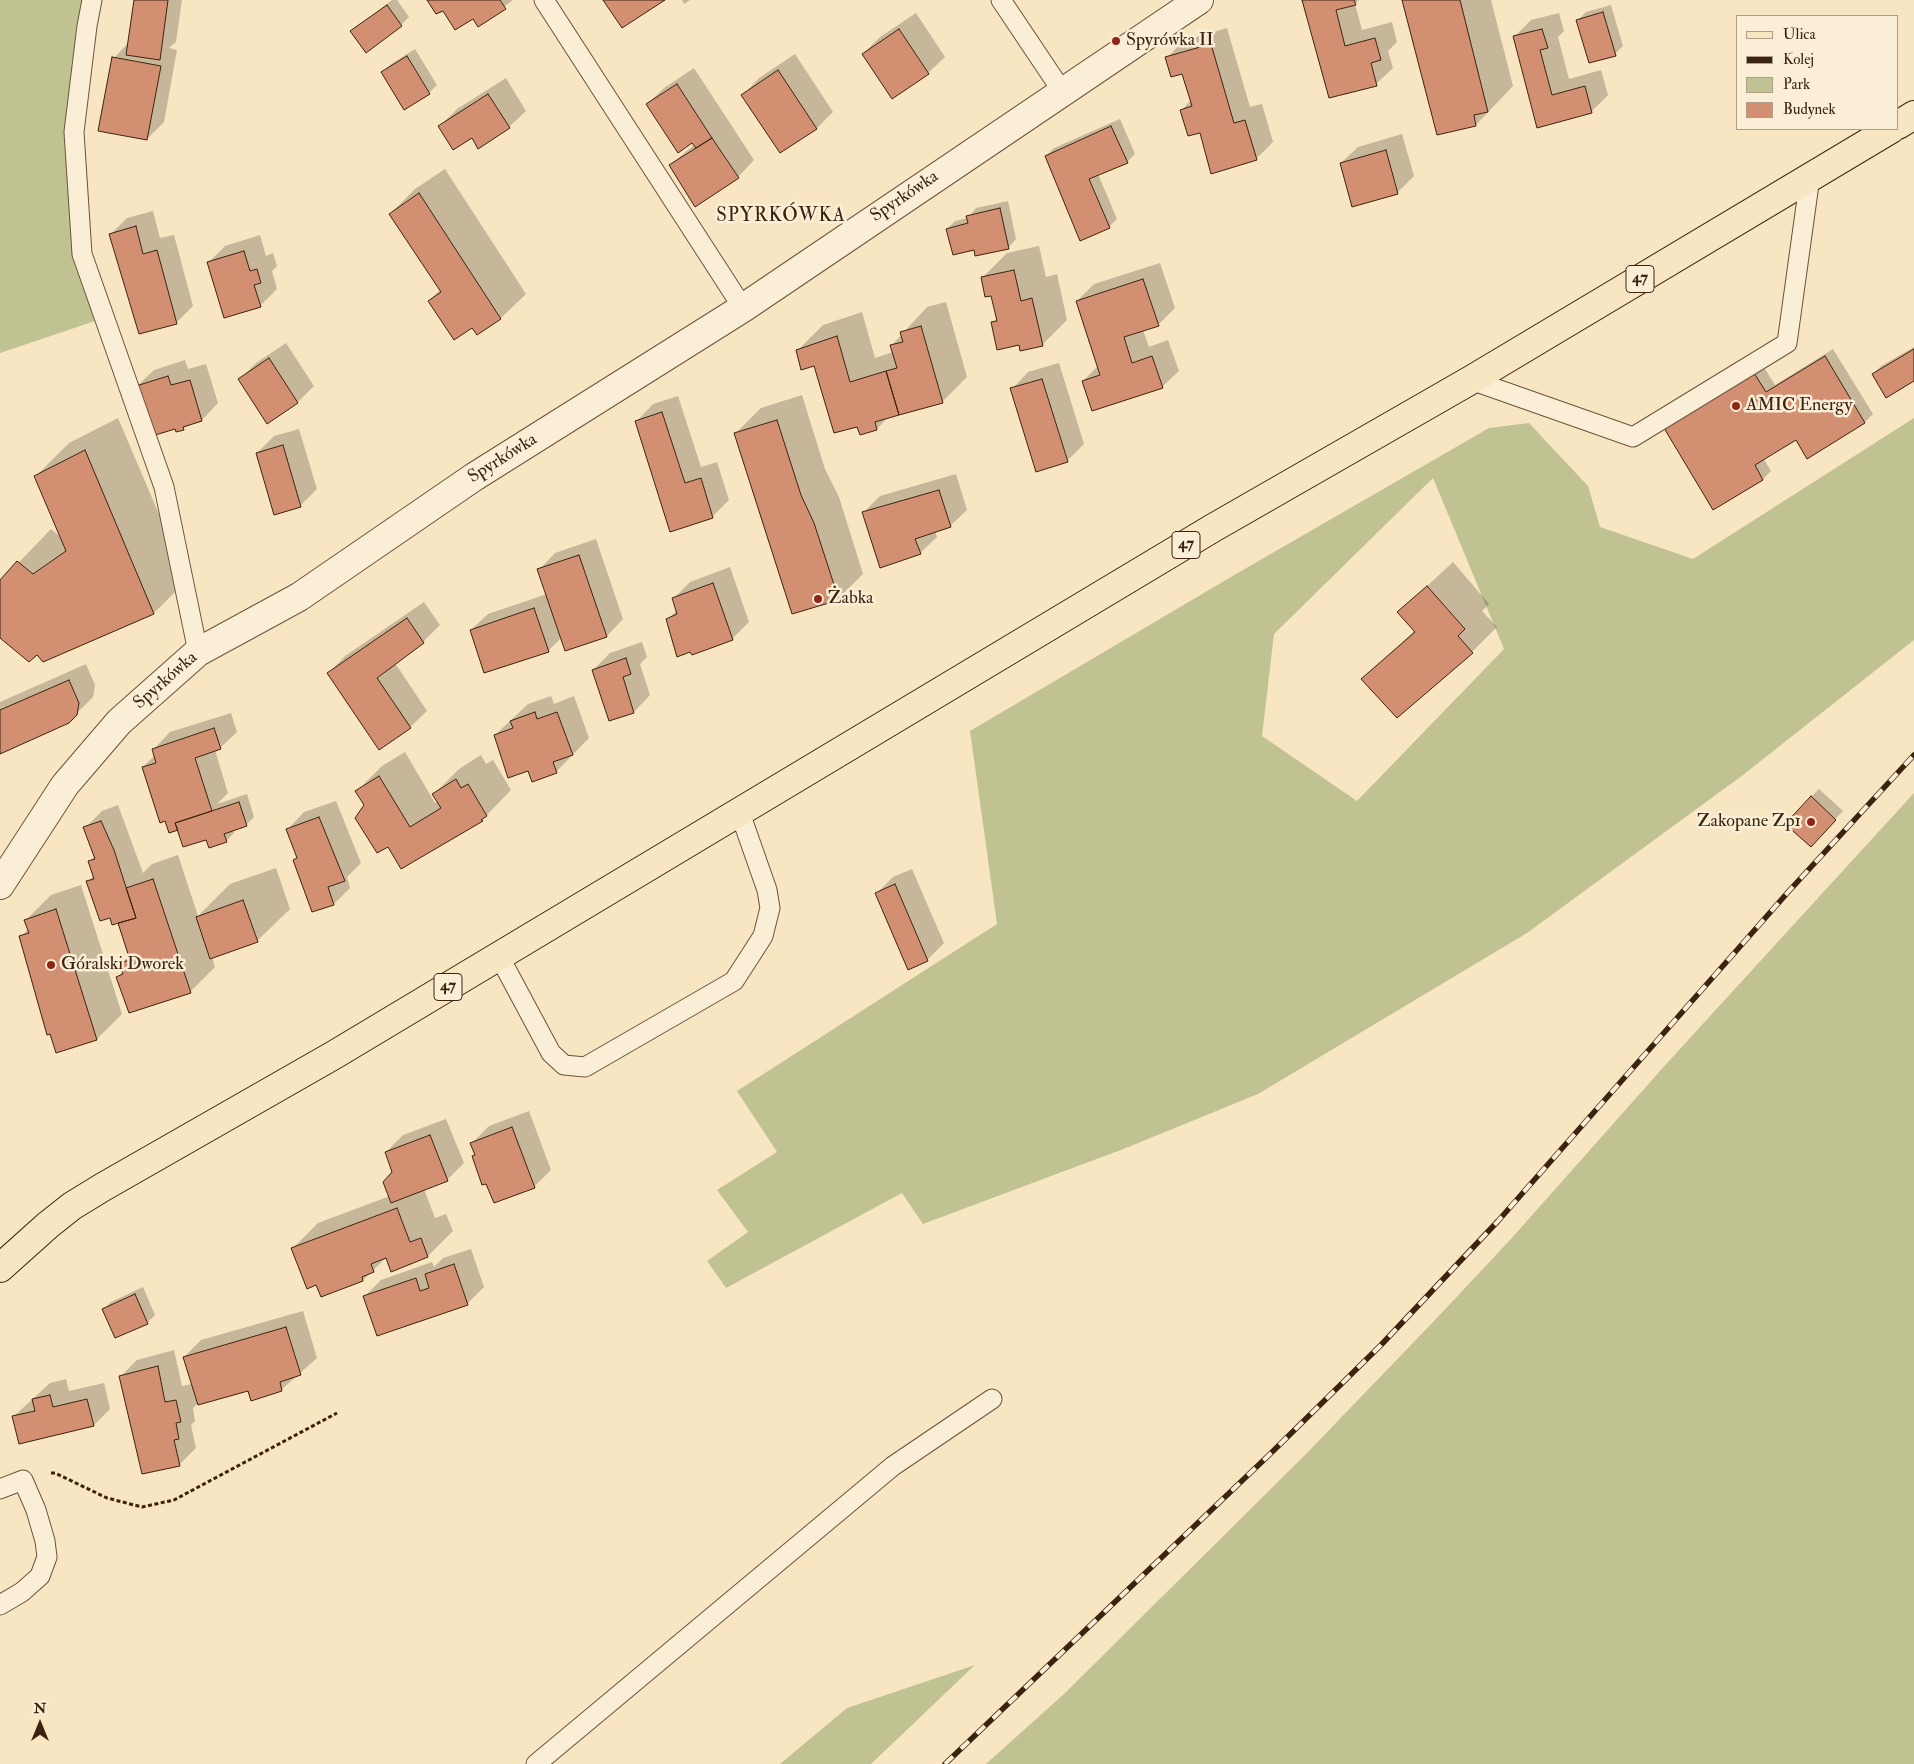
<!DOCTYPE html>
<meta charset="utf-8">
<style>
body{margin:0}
#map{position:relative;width:1914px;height:1764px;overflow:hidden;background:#f8e5c2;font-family:"IM FELL Double Pica",serif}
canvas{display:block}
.legend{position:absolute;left:1736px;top:15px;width:162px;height:115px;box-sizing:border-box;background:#faeed7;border:1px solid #ae9d87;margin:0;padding:6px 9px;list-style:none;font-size:15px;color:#3c230f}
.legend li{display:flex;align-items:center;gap:10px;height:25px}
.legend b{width:25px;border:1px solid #ae9d87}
.north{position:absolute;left:15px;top:1699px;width:50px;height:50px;-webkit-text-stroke:4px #faeed7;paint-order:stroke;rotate:0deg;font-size:14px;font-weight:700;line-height:20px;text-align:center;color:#3c230f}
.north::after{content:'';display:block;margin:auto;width:18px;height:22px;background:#3c230f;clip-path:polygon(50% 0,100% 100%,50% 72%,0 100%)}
</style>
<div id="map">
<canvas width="1914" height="1764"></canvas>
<ul class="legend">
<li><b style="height:6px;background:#f8e5c2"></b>Ulica</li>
<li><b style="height:6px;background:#3c230f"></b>Kolej</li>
<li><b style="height:14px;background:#c0c391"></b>Park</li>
<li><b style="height:14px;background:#d28f71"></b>Budynek</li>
</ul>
<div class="north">N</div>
</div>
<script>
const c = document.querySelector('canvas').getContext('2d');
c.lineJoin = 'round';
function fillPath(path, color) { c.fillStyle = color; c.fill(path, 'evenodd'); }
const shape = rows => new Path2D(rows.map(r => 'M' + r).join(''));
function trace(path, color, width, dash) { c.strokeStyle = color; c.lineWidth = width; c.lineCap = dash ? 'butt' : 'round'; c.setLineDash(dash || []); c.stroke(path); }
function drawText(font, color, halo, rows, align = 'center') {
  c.font = font + ' "IM FELL Double Pica",serif'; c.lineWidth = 5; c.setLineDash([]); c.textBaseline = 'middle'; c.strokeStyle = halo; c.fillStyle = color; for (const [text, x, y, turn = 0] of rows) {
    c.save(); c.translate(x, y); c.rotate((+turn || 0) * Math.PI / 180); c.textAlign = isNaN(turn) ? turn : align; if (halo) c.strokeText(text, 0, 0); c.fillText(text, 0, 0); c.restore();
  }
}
const green = shape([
 [0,0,85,0,71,75,71,235,98,320,0,353],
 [1914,418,1914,640,1743,775,1527,933,1258,1094,1126,1148,923,1224,902,1193,726,1288,707,1261,748,1232,717,1190,777,1152,737,1091,997,924,970,731,1236,574,1489,428,1529,423,1588,486,1600,527,1693,559],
 [1433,478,1504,649,1357,801,1262,736,1274,634],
 [1914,793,1914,1764,986,1764,1064,1694,1305,1455,1435,1320,1510,1240,1668,1062],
 [975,1665,871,1764,780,1764,847,1708]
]);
const shadow = shape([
 [136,0,182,0,176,42,169,48,177,50,164,122,147,139,114,58,129,42],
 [392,0,397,0,409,17,401,25,352,31],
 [429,0,513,0,478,26,473,17,443,9],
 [682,0,690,0,684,4],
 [1303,0,1359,0,1355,4,1362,30,1392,22,1397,42,1388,51,1393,68,1376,84],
 [1404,0,1491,0,1513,86,1476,125,1437,134],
 [1611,5,1623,46,1615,54,1578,20,1586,12],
 [916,13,945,57,928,73,863,54,880,37],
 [1559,13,1564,31,1558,37,1569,79,1601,70,1608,95,1591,112,1538,126,1514,37,1531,20],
 [1227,28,1250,107,1262,104,1273,142,1256,159,1201,131,1182,110,1191,100,1183,73,1167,58,1183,41],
 [415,49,437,85,429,93,383,72,391,64],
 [795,54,833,112,817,128,781,152,743,95,759,78],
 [694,68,754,160,738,177,670,165,695,144,647,104,664,88],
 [506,78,526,111,509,127,472,137,440,126,457,109],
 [1120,119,1135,154,1127,162,1098,174,1117,219,1109,227,1046,156,1054,148],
 [1402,134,1414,176,1397,193,1341,163,1358,147],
 [445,169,526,294,501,318,477,333,473,326,429,301,440,290,390,214,415,189],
 [1008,201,1016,239,1008,248,975,249,947,229,955,221,968,218,976,208],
 [153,211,160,238,174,235,193,306,176,323,110,235,127,218],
 [260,235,266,256,273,253,277,266,272,271,277,289,260,306,209,262,225,246],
 [1039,246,1046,277,1057,274,1067,320,1042,345,1020,344,992,323,997,318,992,295,982,278,1007,253],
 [1160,263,1175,308,1158,325,1143,330,1149,347,1168,340,1179,371,1162,387,1083,381,1099,365,1077,301,1094,284],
 [946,302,967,377,942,402,888,417,877,429,861,433,858,425,814,364,798,350,823,325,862,312,875,358,893,352,891,346,927,307],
 [286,343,314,386,298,402,239,380,256,363],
 [1914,347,1914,380,1873,374,1881,366],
 [1833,349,1873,414,1865,422,1807,457,1796,438,1763,458,1771,471,1763,479,1714,508,1673,420,1763,366,1775,385],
 [185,360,188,369,206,364,218,403,202,420,177,431,137,386,154,370],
 [1059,363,1084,444,1067,461,1012,389,1028,372],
 [802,395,825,469,839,497,863,574,838,599,736,433,761,408],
 [678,396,701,467,717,462,729,500,712,517,671,530,637,421,653,404],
 [118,418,187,580,154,613,43,661,37,653,0,636,0,582,51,529,62,538,36,476,69,443],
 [299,429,317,489,300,506,257,453,274,436],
 [956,474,967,510,950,526,935,531,937,537,920,553,864,512,880,496],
 [596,539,623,619,607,636,566,649,562,637,548,651,471,630,488,614,547,594,539,570,555,553],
 [1453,562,1489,604,1482,611,1497,627,1472,652,1363,679,1415,630,1399,612],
 [730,567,749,622,732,639,668,619,677,610,673,599,690,582],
 [424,602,440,625,423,642,395,663,427,711,410,727,329,673,345,656],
 [642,642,647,657,640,664,650,695,634,712,610,720,593,670,610,653],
 [86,664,95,685,93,697,68,722,0,752,0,702],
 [551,696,554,704,574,696,589,738,556,772,529,769,495,735,528,704],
 [231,713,237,732,220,748,215,750,228,793,217,804,247,794,254,817,246,825,233,830,234,833,226,841,207,838,178,827,143,767,155,755,154,749,170,732],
 [405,752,435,803,438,801,434,794,459,769,481,755,486,764,493,760,511,790,482,820,401,867,357,791,382,766],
 [1819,789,1843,811,1818,837,1811,797],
 [336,801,361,863,347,877,350,888,334,904,313,911,295,860,298,857,288,829,304,812],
 [118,805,143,873,152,864,178,855,198,916,230,884,276,868,290,909,257,941,212,957,215,967,190,992,118,977,123,971,121,964,130,955,119,922,111,916,88,882,94,875,89,862,95,856,85,828,102,811],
 [912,869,944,943,927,960,876,894,893,877],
 [81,885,122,1014,97,1039,21,937,28,929,26,920,51,895],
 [529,1111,551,1170,534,1187,473,1156,476,1154,472,1143,489,1126],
 [446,1119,464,1163,447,1180,424,1189,435,1218,446,1214,453,1231,428,1256,392,1270,387,1257,363,1280,322,1295,317,1284,293,1248,318,1223,390,1196,394,1172,386,1152,403,1135],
 [471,1249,484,1287,467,1304,364,1297,381,1280,432,1262,434,1267,443,1258],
 [143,1287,155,1315,147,1323,103,1310,111,1302],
 [303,1311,317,1358,281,1390,249,1389,198,1403,193,1408,195,1421,191,1425,196,1448,179,1465,121,1376,137,1360,174,1350,182,1386,192,1384,184,1357,201,1340],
 [66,1379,69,1391,104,1383,110,1409,94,1425,20,1443,13,1417,50,1383]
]);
const building = shape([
 [134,0,168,0,160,60,126,55,134,0],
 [427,0,500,0,506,9,478,27,473,19,455,30,443,11,436,14,427,0],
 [603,0,665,0,622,28,603,0],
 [1302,0,1354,0,1356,5,1336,10,1345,46,1375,38,1381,60,1371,63,1377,86,1329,98,1302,0],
 [1402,0,1460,0,1488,112,1474,115,1476,126,1437,135,1402,0],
 [387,5,402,26,366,53,350,31,387,5],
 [1603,12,1616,56,1589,63,1576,20,1603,12],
 [899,29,929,74,892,99,862,54,899,29],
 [1542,29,1548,48,1540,50,1552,95,1585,86,1592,113,1537,128,1513,36,1542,29],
 [1211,44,1234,123,1245,120,1257,160,1211,174,1200,133,1188,136,1180,110,1192,106,1182,74,1171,77,1165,57,1211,44],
 [407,56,430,94,404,110,381,72,407,56],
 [112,57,161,66,147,140,98,131,112,57],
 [778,70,817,129,780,153,741,95,778,70],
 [677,84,712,138,696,148,692,143,678,153,646,104,677,84],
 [488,94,510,128,478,149,472,138,453,150,438,126,488,94],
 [1111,126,1128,163,1089,179,1110,228,1080,241,1045,156,1111,126],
 [712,138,739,178,695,207,669,165,712,138],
 [1386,150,1398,194,1352,207,1340,163,1386,150],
 [419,193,501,319,477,335,472,328,454,340,428,301,441,292,389,214,419,193],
 [1000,208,1009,249,975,256,974,250,953,255,946,229,968,223,966,216,1000,208],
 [136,226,143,254,157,250,177,324,139,334,109,234,136,226],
 [244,251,250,271,257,269,261,283,254,285,261,307,224,318,207,262,244,251],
 [1014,270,1021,301,1032,298,1043,346,1020,351,1019,345,997,350,991,322,997,321,991,296,985,297,981,277,1014,270],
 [1143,279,1159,326,1124,337,1132,363,1152,356,1163,388,1092,411,1082,381,1100,375,1076,301,1143,279],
 [921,326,943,403,899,415,886,371,897,368,890,345,903,342,900,332,921,326],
 [837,336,850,382,886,371,899,415,875,422,877,430,860,435,857,427,834,433,814,366,801,370,796,350,837,336],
 [1914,349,1914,381,1886,398,1872,374,1914,349],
 [1825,356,1865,423,1807,459,1796,440,1755,465,1763,480,1713,510,1664,428,1754,373,1766,392,1825,356],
 [269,358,298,403,267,424,238,379,269,358],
 [168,376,171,385,190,380,202,421,183,427,184,430,176,432,175,429,152,436,136,386,168,376],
 [1042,379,1068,462,1036,472,1010,388,1042,379],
 [662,412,685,483,701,478,713,518,670,532,635,421,662,412],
 [777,420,801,495,814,523,839,600,792,614,734,433,777,420],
 [283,445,301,507,274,515,256,453,283,445],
 [85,450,154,614,43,662,37,655,29,662,0,638,0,580,17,561,33,574,66,551,34,476,85,450],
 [939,490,951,527,915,539,921,554,880,568,862,512,939,490],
 [579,555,607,637,565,651,537,569,579,555],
 [713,583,733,640,692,655,690,652,677,657,666,619,677,614,672,598,713,583],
 [1427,586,1465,629,1458,636,1473,653,1397,718,1361,679,1415,632,1397,612,1427,586],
 [534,608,549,652,484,673,470,630,534,608],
 [407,618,424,643,377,678,411,728,379,750,327,673,407,618],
 [626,658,631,674,623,677,634,713,609,721,592,670,626,658],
 [69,680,79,703,77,715,69,723,0,754,0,710,69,680],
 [535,712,537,719,557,712,573,755,553,762,557,773,532,782,528,771,508,778,494,735,513,728,510,721,535,712],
 [214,728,221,749,195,758,212,811,175,823,178,830,169,833,165,821,160,823,142,767,156,763,152,749,214,728],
 [379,776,410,827,441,808,432,794,456,779,461,788,468,784,487,816,481,820,483,821,401,869,388,847,377,853,355,818,364,805,355,791,379,776],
 [1811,796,1836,820,1811,847,1785,824,1811,796],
 [239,802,247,826,224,834,227,842,209,848,206,840,183,847,175,823,239,802],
 [319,817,345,881,328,887,334,905,312,912,293,860,297,858,286,829,319,817],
 [101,821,114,850,136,918,112,925,110,918,100,921,86,881,94,879,88,861,95,859,83,827,101,821],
 [153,879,191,993,129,1013,116,977,123,974,119,963,130,960,118,923,136,918,126,888,153,879],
 [895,884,928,961,908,970,875,893,895,884],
 [243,900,258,942,210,959,196,917,243,900],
 [56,909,97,1040,56,1053,50,1034,47,1035,19,936,29,933,24,920,56,909],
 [512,1127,535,1188,494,1203,486,1184,482,1185,472,1156,475,1155,470,1143,512,1127],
 [430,1135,448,1181,391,1203,383,1182,392,1172,385,1152,430,1135],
 [397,1208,410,1242,421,1238,428,1257,391,1272,386,1258,371,1264,374,1272,362,1277,363,1281,321,1297,316,1285,307,1289,291,1248,397,1208],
 [454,1264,468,1305,377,1336,363,1296,416,1278,420,1291,429,1288,425,1274,454,1264],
 [135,1294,148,1324,115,1338,102,1309,135,1294],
 [286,1327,301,1375,280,1382,282,1391,251,1401,248,1391,198,1405,183,1357,286,1327],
 [158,1366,165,1402,176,1400,181,1422,176,1423,179,1439,174,1440,180,1466,142,1474,119,1376,158,1366],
 [50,1395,53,1407,87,1399,94,1426,19,1444,12,1416,35,1411,32,1399,50,1395]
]);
const path = shape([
 [51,1473,55,1473,107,1498,142,1507,174,1500,337,1413]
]);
const lane = shape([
 [92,0,87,26,74,132,82,254,164,487,198,652],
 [544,0,743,308],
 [1001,0,1062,91],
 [1471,380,1633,437,1787,343,1810,177],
 [499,956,551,1053,564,1065,585,1067,734,981,763,936,770,908,767,890,740,813],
 [0,1489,23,1480,36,1510,45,1541,47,1557,40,1576,22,1592,0,1605],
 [536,1764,893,1466,992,1399]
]);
const street = shape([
 [0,885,65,785,119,722,198,652,299,597,474,477,743,308,1199,0]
]);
const primary = shape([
 [1898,125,1914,115],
 [0,1268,48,1225,72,1206,103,1187,334,1055,1213,528,1471,380,1891,129]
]);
const rail = shape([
 [945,1764,1268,1456,1381,1345,1498,1221,1789,891,1914,755]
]);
const markers = [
 [1116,41,5,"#8f2418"],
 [1736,406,5,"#8f2418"],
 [818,599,5,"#8f2418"],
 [1811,822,5,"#8f2418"],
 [51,965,5,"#8f2418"]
];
const shields = [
 [1640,279,28],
 [1186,545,28],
 [448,987,28]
];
const shieldNames = [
 ["47",1640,279],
 ["47",1186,545],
 ["47",448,987]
];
const poiNames = [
 ["Spyrówka II",1126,41],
 ["AMIC Energy",1746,406],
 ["Żabka",828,599],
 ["Zakopane Zp1",1801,822,"right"],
 ["Góralski Dworek",61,965]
];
const streetNames = [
 ["Spyrkówka",905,197,-34],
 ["Spyrkówka",503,459,-32],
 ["Spyrkówka",166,681,-41]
];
const neighbourhoodNames = [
 ["SPYRKÓWKA",781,217]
];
fillPath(green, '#c0c391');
fillPath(shadow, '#0003');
fillPath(building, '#d28f71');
trace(building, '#3c230f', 1);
trace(lane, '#6b543c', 21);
trace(street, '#6b543c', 30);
trace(primary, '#3c230f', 30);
trace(path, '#3c230f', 3, [4, 2.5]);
trace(lane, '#faeed7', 19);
trace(street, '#faeed7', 28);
trace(primary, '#f8e5c2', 28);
trace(rail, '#3c230f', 5.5);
trace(rail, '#faeed7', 4, [11]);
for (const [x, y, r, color] of markers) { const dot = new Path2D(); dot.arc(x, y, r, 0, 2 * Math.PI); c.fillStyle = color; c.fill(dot); trace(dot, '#faeed7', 2); }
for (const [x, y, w] of shields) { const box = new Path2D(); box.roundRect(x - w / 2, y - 13.5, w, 27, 4); c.fillStyle = '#faeed7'; c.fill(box); trace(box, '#3c230f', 1); }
drawText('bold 16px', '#3c230f', null, shieldNames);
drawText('18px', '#3c230f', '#faeed7', poiNames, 'left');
drawText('18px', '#3c230f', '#faeed7', streetNames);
c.letterSpacing = '1px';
drawText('19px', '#3c230f', '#faeed7', neighbourhoodNames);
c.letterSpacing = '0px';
</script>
